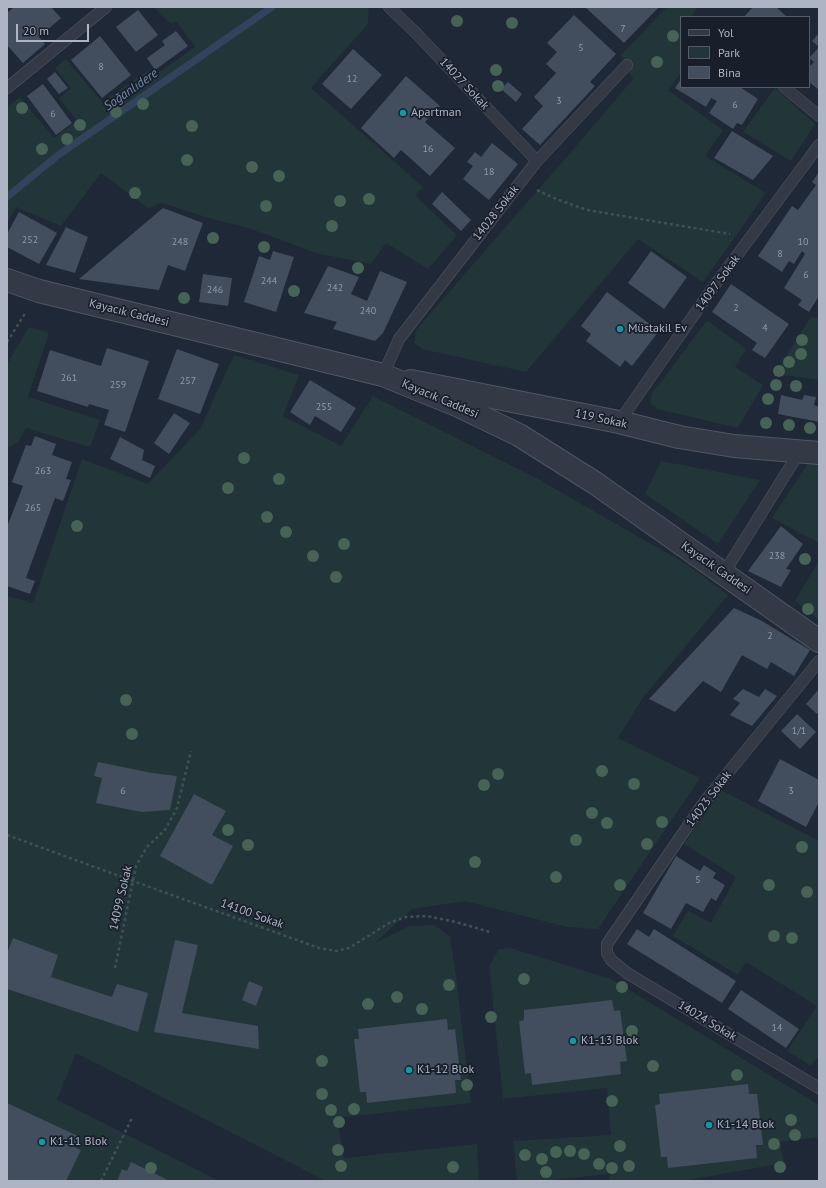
<!DOCTYPE html>
<meta charset="utf-8">
<style>
body{margin:0}
#map{position:relative;width:826px;height:1188px;overflow:hidden;background:#1f2836;font-family:"PT Sans",sans-serif}
canvas{display:block}
.frame{position:absolute;inset:0;border:8px solid #adb4c3;pointer-events:none}
.legend{position:absolute;left:680px;top:16px;width:130px;height:72px;box-sizing:border-box;background:#181f2b;border:1px solid #545b68;margin:0;padding:5px 7px;list-style:none;font-size:12px;color:#adb4c3}
.legend li{display:flex;align-items:center;gap:8px;height:20px}
.legend b{width:20px;border:1px solid #545b68}
.scale{position:absolute;left:16px;top:24px;width:73px;height:18px;box-sizing:border-box;border:2px solid #adb4c3;border-top:0;padding-left:5px;font-size:12px;line-height:14px;white-space:nowrap;color:#adb4c3;-webkit-text-stroke:3px #181f2b;paint-order:stroke}
</style>
<div id="map">
<canvas width="826" height="1188"></canvas>
<div class="frame"></div>
<ul class="legend">
<li><b style="height:5px;background:#333a46"></b>Yol</li>
<li><b style="height:11px;background:#223538"></b>Park</li>
<li><b style="height:11px;background:#424d5e"></b>Bina</li>
</ul>
<div class="scale">20 m</div>
</div>
<script>
const c = document.querySelector('canvas').getContext('2d');
c.lineJoin = 'round';
function fillPath(path, color) { c.fillStyle = color; c.fill(path, 'evenodd'); }
const shape = rows => new Path2D(rows.map(r => 'M' + r).join(''));
function trace(path, color, width, dash) { c.strokeStyle = color; c.lineWidth = width; c.lineCap = dash ? 'butt' : 'round'; c.setLineDash(dash || []); c.stroke(path); }
function drawText(font, color, halo, rows, align = 'center') {
  c.font = font + ' "PT Sans",sans-serif'; c.lineWidth = 3.5; c.setLineDash([]); c.textBaseline = 'middle'; c.strokeStyle = halo; c.fillStyle = color; for (const [text, x, y, turn = 0] of rows) {
    c.save(); c.translate(x, y); c.rotate((+turn || 0) * Math.PI / 180); c.textAlign = isNaN(turn) ? turn : align; if (halo) c.strokeText(text, 0, 0); c.fillText(text, 0, 0); c.restore();
  }
}
const green = shape([
 [154,7,369,7,368,24,311,88,423,187,415,195,457,235,428,269,386,243,371,264,316,253,249,228,209,218,162,203,148,208,101,173,61,226,16,207,7,224,7,107,20,97,54,138,77,121,59,98,71,88,55,68,66,59,102,102,147,71,152,77,195,47,177,22,170,23],
 [667,7,697,7,692,17,681,17,681,73,668,90,723,130,705,156,766,193,703,282,638,239,526,372,422,349,414,343,416,330,578,144,633,79,621,55],
 [775,88,815,124,791,161,743,132],
 [811,317,819,318,819,380,791,376,774,375],
 [707,320,746,349,735,367,763,385,738,428,657,409,650,403,652,392,661,382],
 [29,327,49,333,28,397,100,420,90,447,26,428,18,442,7,448,7,364],
 [234,355,299,375,283,416,341,446,373,396,538,479,688,565,728,595,642,699,618,738,700,778,598,929,567,927,465,901,412,909,375,943,409,926,434,925,450,936,456,976,471,1103,337,1118,344,1158,477,1144,479,1181,326,1181,76,1053,57,1100,219,1181,7,1181,7,596,33,603,82,459,148,484,200,429],
 [810,460,819,462,819,543,772,518],
 [661,461,760,480,718,544,645,494],
 [819,561,819,620,795,601],
 [721,790,819,841,819,1055,811,1066,787,1051,817,1006,746,962,738,975,673,936,688,911,711,923,736,877,684,844],
 [510,948,611,979,819,1105,819,1137,780,1142,784,1163,683,1181,610,1181,609,1174,544,1181,517,1181,513,1141,611,1135,607,1088,503,1099,489,966,499,949]
]);
const stream = shape([
 [7,197,57,156,272,7]
]);
const building = shape([
 [14,7,51,7,61,18,39,37,45,44,23,63,7,45,7,13],
 [585,7,659,7,624,43],
 [753,7,776,7,787,17,744,17],
 [138,10,158,35,136,52,116,27],
 [574,15,616,54,590,82,595,86,540,145,522,129,543,106,534,97,556,73,546,64,557,52,547,43],
 [176,31,188,46,155,70,147,58,165,45,162,41],
 [819,33,819,47,812,41],
 [100,36,131,75,102,98,71,60],
 [819,47,819,90,809,82,809,67,814,62,809,58],
 [353,49,382,75,351,109,322,84],
 [55,72,68,88,59,94,47,79],
 [406,76,440,106,425,122,455,148,430,176,401,150,394,158,361,128],
 [681,79,681,87,740,87,758,99,742,125,737,123,733,129,709,113,717,101,711,98,706,107,675,88],
 [508,82,522,94,516,102,501,89],
 [43,84,72,123,56,135,27,96],
 [732,131,773,156,753,180,714,158],
 [492,143,518,164,489,200,463,179,473,166,467,162,475,152,481,157],
 [819,172,819,296,809,312,798,305,802,300,784,288,805,254,802,251,794,264,789,261,782,272,758,256,792,206,798,210,816,185,812,182],
 [442,192,471,220,461,231,432,204],
 [163,208,203,223,185,271,168,265,159,290,79,279],
 [19,212,57,233,39,264,7,247,7,234],
 [66,227,88,237,75,273,46,265],
 [273,251,294,257,276,312,244,302,259,256,270,260],
 [651,251,687,277,664,309,628,283],
 [328,266,359,277,351,294,367,301,380,271,407,282,383,333,375,341,333,329,337,322,304,313],
 [203,274,232,278,228,306,199,302],
 [731,284,789,324,765,358,752,350,757,343,712,312],
 [607,292,659,331,632,366,625,360,620,367,586,341,591,334,581,326],
 [107,348,149,361,125,432,104,425,109,410,89,404,88,407,37,391,50,350,101,366],
 [177,349,219,364,200,414,158,399],
 [310,380,356,408,341,432,315,416,310,425,290,412],
 [781,395,802,400,804,395,816,397,814,405,819,407,819,422,778,414],
 [174,413,190,423,169,454,154,443],
 [35,436,56,444,52,455,72,462,66,479,71,480,63,501,55,498,26,578,35,581,30,594,7,586,7,527,23,486,12,482,26,445,31,446],
 [120,437,144,450,142,460,155,466,150,478,110,459],
 [781,526,803,544,786,569,791,570,781,587,748,571],
 [734,608,762,621,810,650,794,676,771,662,767,669,742,655,721,692,703,681,675,712,649,699],
 [743,689,759,697,765,689,777,696,752,726,730,715,740,703,733,699],
 [819,689,819,712,817,714,806,704],
 [797,714,816,732,800,749,781,731],
 [780,759,819,780,819,802,806,827,758,801],
 [98,762,152,773,177,776,170,810,142,812,96,803,102,778,94,776],
 [194,794,226,811,212,835,233,846,212,885,160,856],
 [676,856,700,871,704,865,716,873,713,878,725,885,716,901,711,898,703,912,686,903,671,929,643,913],
 [637,929,649,937,654,929,736,981,722,1003,627,944],
 [13,938,58,955,51,977,112,997,117,984,148,993,138,1032,7,989,7,953],
 [175,940,198,945,182,1013,258,1026,259,1049,154,1032],
 [249,981,263,987,256,1006,242,1000],
 [741,990,799,1029,786,1048,728,1009],
 [612,1000,614,1011,620,1010,627,1061,620,1062,621,1074,532,1085,531,1073,525,1074,519,1021,524,1020,524,1010],
 [447,1019,448,1030,455,1029,461,1080,455,1080,456,1093,367,1103,366,1092,360,1092,354,1039,359,1039,358,1029],
 [748,1084,749,1094,757,1094,763,1145,756,1145,757,1158,668,1168,667,1157,661,1157,655,1105,660,1104,659,1094],
 [7,1103,80,1137,75,1147,81,1150,66,1181,7,1181],
 [131,1162,170,1181,117,1181,122,1169,127,1171]
]);
const path = shape([
 [537,190,556,199,587,210,730,234],
 [7,342,26,312],
 [7,835,133,881,319,948,336,951,349,948,389,923,406,917,427,916,456,922,490,932],
 [115,968,136,866,147,847,165,830,177,808,191,751],
 [101,1181,132,1118]
]);
const service = shape([
 [389,7,416,33,537,161],
 [784,87,819,116],
 [7,88,106,7],
 [383,375,399,339,522,180,537,161,627,65],
 [619,422,712,289,819,145],
 [724,573,800,451],
 [819,661,705,801,607,944,607,953,611,960,627,973,819,1088]
]);
const minor = shape([
 [411,381,619,422,679,437,734,446,819,453]
]);
const tertiary = shape([
 [7,280,39,291,383,375,459,406,519,435,595,483,819,641]
]);
const trees = [
 [457,21],
 [512,23],
 [673,36],
 [657,62],
 [496,70],
 [498,86],
 [143,104],
 [22,108],
 [116,112],
 [80,125],
 [192,126],
 [67,139],
 [42,149],
 [187,160],
 [252,167],
 [279,176],
 [135,193],
 [369,199],
 [340,201],
 [266,206],
 [332,226],
 [213,238],
 [264,247],
 [358,268],
 [294,291],
 [184,298],
 [802,340],
 [801,354],
 [789,362],
 [779,371],
 [776,385],
 [796,386],
 [768,399],
 [766,423],
 [789,425],
 [810,428],
 [244,458],
 [279,479],
 [228,488],
 [267,517],
 [77,526],
 [286,532],
 [344,544],
 [313,556],
 [805,559],
 [336,577],
 [808,609],
 [126,700],
 [132,734],
 [602,771],
 [498,774],
 [634,784],
 [484,785],
 [592,813],
 [662,822],
 [607,823],
 [228,830],
 [576,840],
 [647,844],
 [248,845],
 [802,847],
 [475,862],
 [556,877],
 [620,885],
 [769,885],
 [807,892],
 [774,936],
 [792,938],
 [524,979],
 [449,985],
 [622,987],
 [397,997],
 [368,1004],
 [422,1009],
 [491,1017],
 [632,1031],
 [322,1061],
 [653,1066],
 [737,1075],
 [467,1085],
 [322,1094],
 [612,1101],
 [354,1109],
 [331,1110],
 [791,1120],
 [339,1122],
 [795,1135],
 [774,1144],
 [620,1146],
 [338,1150],
 [570,1151],
 [556,1152],
 [584,1154],
 [525,1155],
 [542,1159],
 [599,1164],
 [341,1166],
 [629,1166],
 [453,1167],
 [780,1167],
 [151,1168],
 [612,1168],
 [546,1172]
];
const markers = [
 [403,113,4,"#0f9aa8"],
 [620,329,4,"#0f9aa8"],
 [573,1041,4,"#0f9aa8"],
 [409,1070,4,"#0f9aa8"],
 [709,1125,4,"#0f9aa8"],
 [42,1142,4,"#0f9aa8"]
];
const numberNames = [
 ["7",623,29],
 ["5",581,48],
 ["8",101,67],
 ["12",352,79],
 ["3",559,101],
 ["6",735,105],
 ["6",53,114],
 ["16",428,149],
 ["18",489,172],
 ["252",30,240],
 ["248",180,242],
 ["10",803,242],
 ["8",780,254],
 ["6",806,275],
 ["244",269,281],
 ["242",335,288],
 ["246",215,290],
 ["2",736,308],
 ["240",368,311],
 ["4",765,328],
 ["261",69,378],
 ["257",188,381],
 ["259",118,385],
 ["255",324,407],
 ["263",43,471],
 ["265",33,508],
 ["238",777,556],
 ["2",770,636],
 ["1/1",799,731],
 ["6",123,791],
 ["3",791,791],
 ["5",698,880],
 ["14",777,1028]
];
const streetNames = [
 ["14027 Sokak",464,84,47],
 ["14028 Sokak",496,213,-52],
 ["14097 Sokak",718,283,-54],
 ["Kayacık Caddesi",129,313,14],
 ["Kayacık Caddesi",440,399,23],
 ["119 Sokak",601,419,12],
 ["Kayacık Caddesi",716,568,35],
 ["14023 Sokak",709,799,-53],
 ["14099 Sokak",121,898,-77],
 ["14100 Sokak",252,914,20],
 ["14024 Sokak",707,1021,31]
];
const poiNames = [
 ["Apartman",411,113],
 ["Müstakil Ev",628,329],
 ["K1-13 Blok",581,1041],
 ["K1-12 Blok",417,1070],
 ["K1-14 Blok",717,1125],
 ["K1-11 Blok",50,1142]
];
const waterNames = [
 ["Soğanlıdere",131,90,-35]
];
fillPath(green, '#223538');
trace(stream, '#33435d', 7);
fillPath(building, '#424d5e');
trace(service, '#505764', 12);
trace(minor, '#505764', 24);
trace(tertiary, '#505764', 24);
trace(path, '#3f5154', 2.5, [3, 3]);
trace(service, '#333a46', 11);
trace(minor, '#333a46', 22);
trace(tertiary, '#333a46', 22);
c.fillStyle = '#466356';
for (const [x, y] of trees) { c.beginPath(); c.arc(x, y, 6, 0, 2 * Math.PI); c.fill(); }
for (const [x, y, r, color] of markers) { const dot = new Path2D(); dot.arc(x, y, r, 0, 2 * Math.PI); c.fillStyle = color; c.fill(dot); trace(dot, '#181f2b', 1.5); }
drawText('10px', '#929aaa', null, numberNames);
drawText('12px', '#adb4c3', '#181f2b', streetNames);
drawText('12px', '#adb4c3', '#181f2b', poiNames, 'left');
drawText('italic 13px', '#748aac', '#181f2b', waterNames);
</script>
